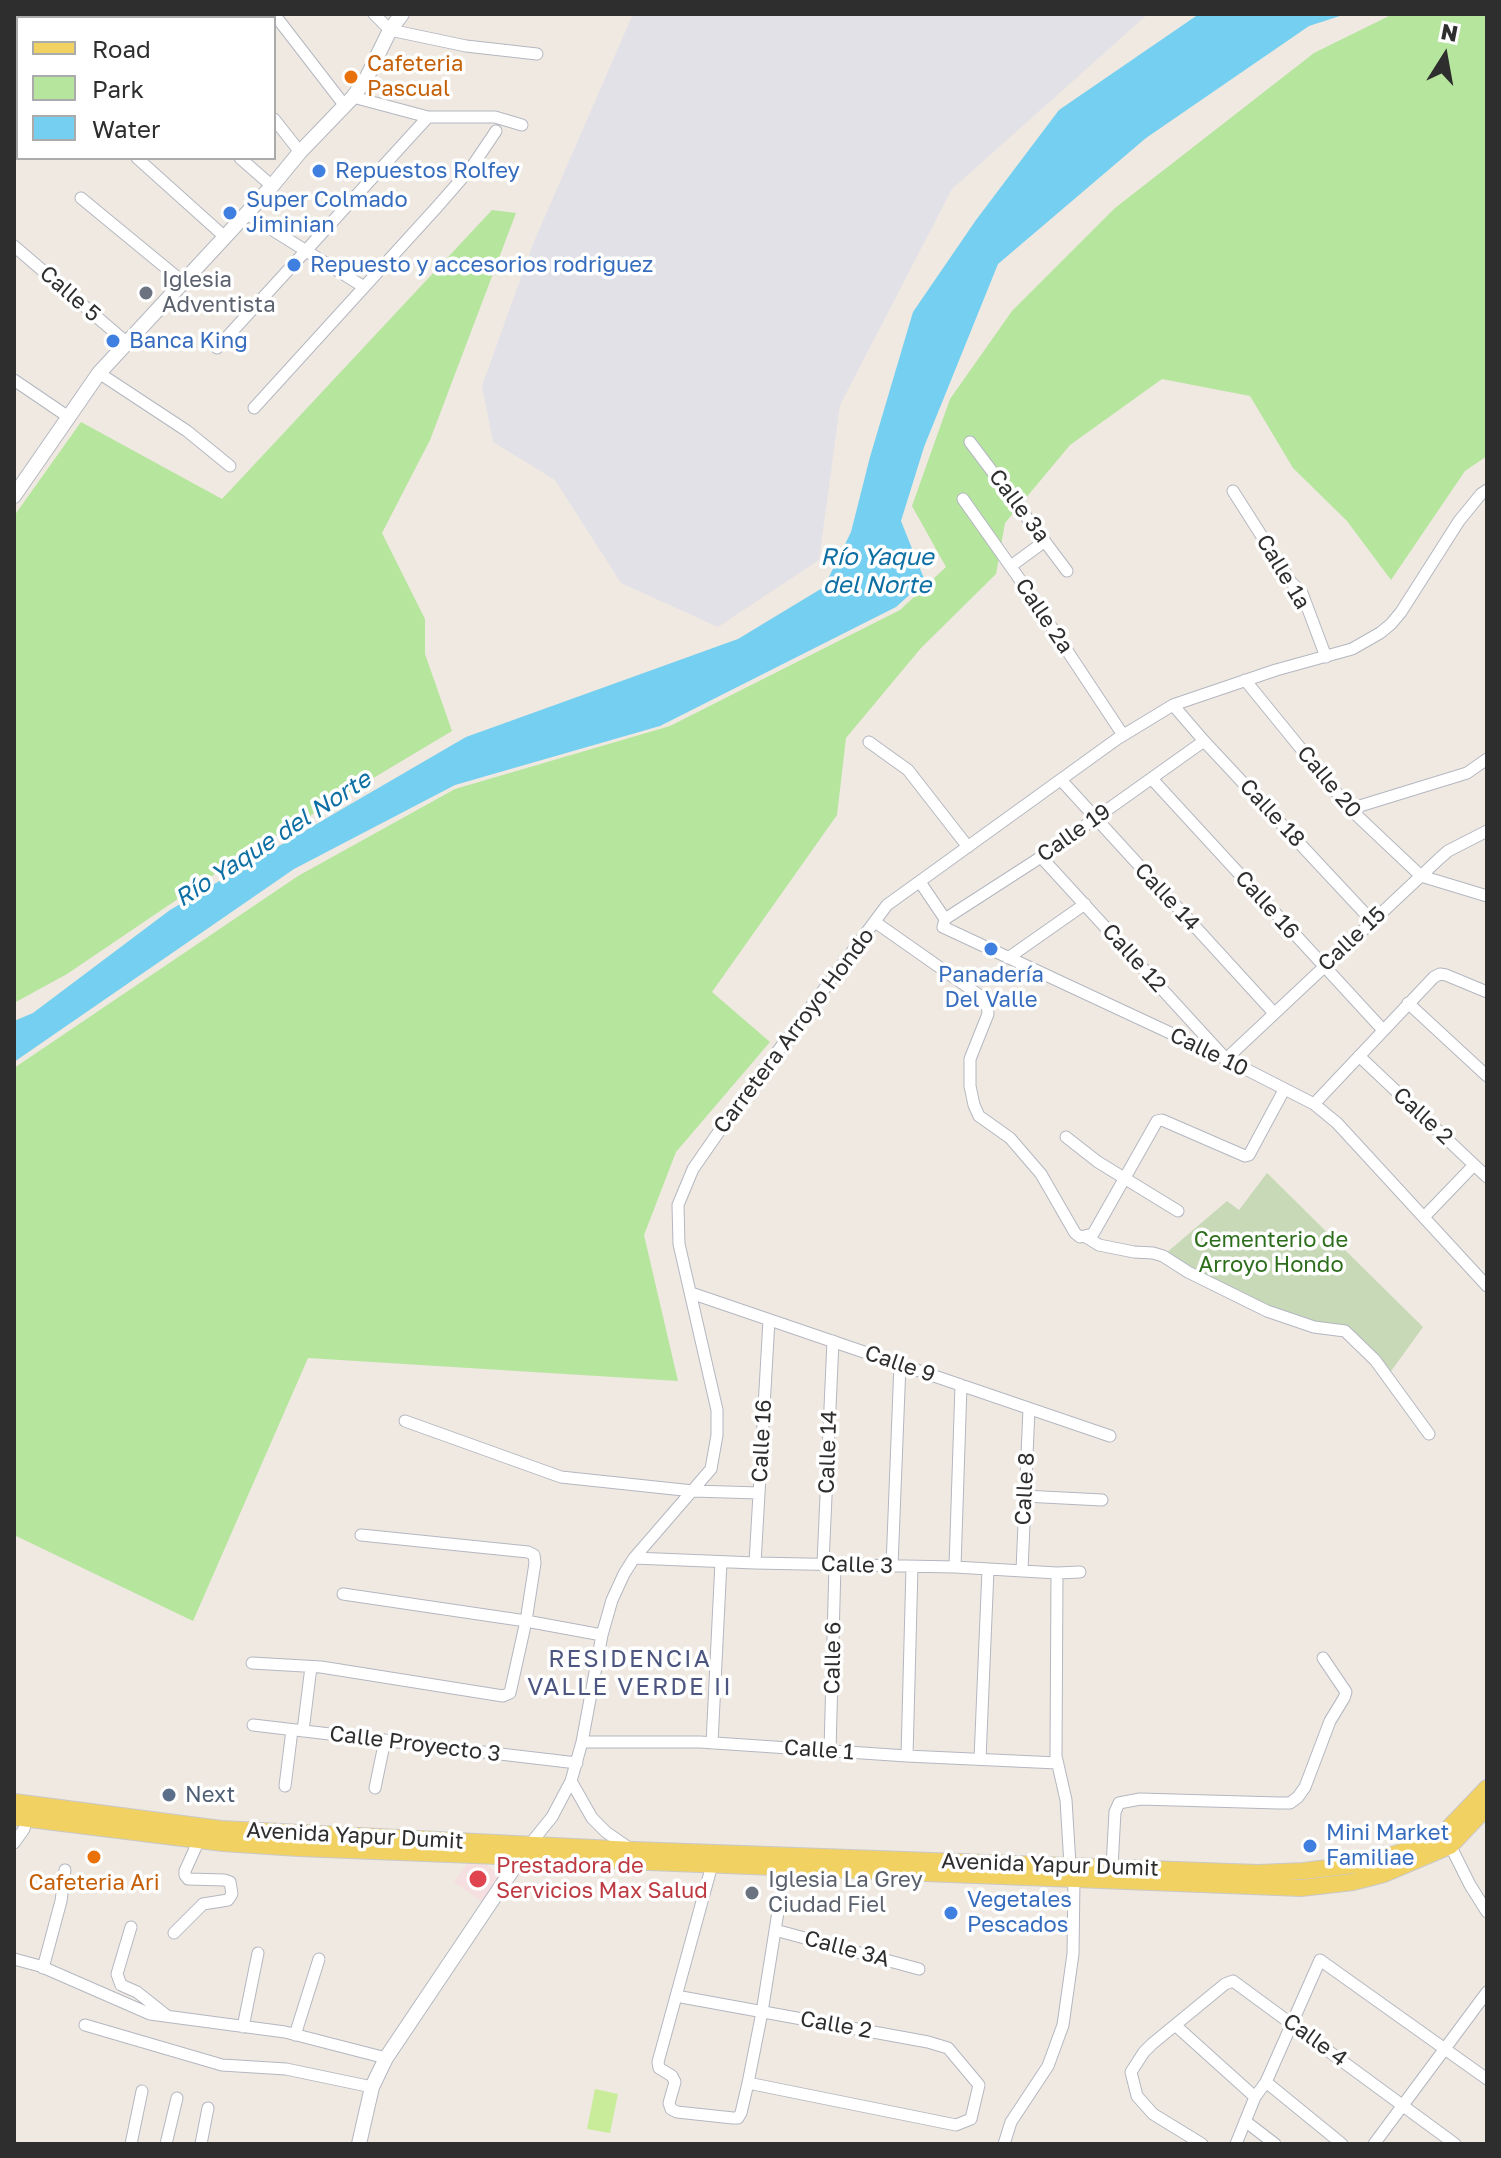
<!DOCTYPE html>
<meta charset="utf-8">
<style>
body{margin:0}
#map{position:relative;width:1501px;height:2158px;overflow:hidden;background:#efe9e1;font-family:"Golos Text",sans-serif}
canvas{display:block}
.frame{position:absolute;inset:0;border:16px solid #2e2e2e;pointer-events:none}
.legend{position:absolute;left:16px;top:16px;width:260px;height:144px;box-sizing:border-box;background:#fff;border:2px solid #ababab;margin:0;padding:10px 14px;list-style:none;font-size:24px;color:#2e2e2e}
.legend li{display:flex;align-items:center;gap:16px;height:40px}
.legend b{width:40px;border:2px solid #ababab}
.north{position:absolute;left:1405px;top:16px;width:80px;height:80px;-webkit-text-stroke:6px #fff;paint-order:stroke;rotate:11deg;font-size:22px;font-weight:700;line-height:32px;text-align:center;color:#2e2e2e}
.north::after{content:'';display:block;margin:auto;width:28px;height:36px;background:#2e2e2e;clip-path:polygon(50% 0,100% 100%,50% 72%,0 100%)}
</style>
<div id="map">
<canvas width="1501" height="2158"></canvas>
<div class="frame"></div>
<ul class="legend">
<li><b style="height:10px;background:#f2d163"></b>Road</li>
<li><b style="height:22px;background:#b6e59e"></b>Park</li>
<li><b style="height:22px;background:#75cff0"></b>Water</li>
</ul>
<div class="north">N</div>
</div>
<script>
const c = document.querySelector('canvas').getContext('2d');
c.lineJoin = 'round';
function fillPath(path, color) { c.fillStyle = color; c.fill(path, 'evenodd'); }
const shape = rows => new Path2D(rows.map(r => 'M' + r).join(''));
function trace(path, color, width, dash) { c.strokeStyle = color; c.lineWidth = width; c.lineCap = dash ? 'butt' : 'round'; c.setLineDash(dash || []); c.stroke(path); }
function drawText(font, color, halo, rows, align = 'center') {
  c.font = font + ' "Golos Text",sans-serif'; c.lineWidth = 7; c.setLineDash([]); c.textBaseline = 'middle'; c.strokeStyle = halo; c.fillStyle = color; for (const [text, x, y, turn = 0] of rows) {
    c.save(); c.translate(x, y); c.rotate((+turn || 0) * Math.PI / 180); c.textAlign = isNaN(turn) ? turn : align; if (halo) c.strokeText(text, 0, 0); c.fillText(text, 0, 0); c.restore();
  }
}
const industrial = shape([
 [633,14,1148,14,952,189,840,405,819,560,718,627,621,583,555,480,493,442,482,386,533,244]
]);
const medical = shape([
 [474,1855,502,1877,484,1903,454,1882]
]);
const green = shape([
 [1393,14,1487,14,1487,456,1465,471,1391,580,1347,521,1293,468,1250,396,1162,379,1070,445,1005,523,996,574,921,648,846,738,837,815,712,992,770,1042,676,1152,644,1235,678,1381,308,1358,193,1621,14,1535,14,1068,298,876,455,789,670,726,900,610,946,567,912,506,950,399,1012,311,1115,208,1314,53],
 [492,210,516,213,430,440,382,533,425,619,425,654,452,731,231,863,67,974,14,1003,14,516,81,422,222,499]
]);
const cemetery = shape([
 [1267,1173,1423,1327,1389,1374,1348,1330,1322,1325,1272,1311,1165,1254,1227,1201,1239,1210]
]);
const pitch = shape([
 [595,2089,618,2094,610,2133,587,2129]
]);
const water = shape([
 [1199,14,1346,14,1309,26,1146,138,998,264,924,447,901,521,925,581,896,607,660,726,455,785,294,869,14,1062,14,1021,33,1013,170,910,337,812,466,737,738,639,824,587,851,532,870,457,913,312,976,220,1059,110]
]);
const minor = shape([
 [137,14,141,18],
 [274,14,345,106],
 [374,14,390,30,466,46,537,54],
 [87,18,90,14],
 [353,97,428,117,495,117,522,125],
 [274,119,300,152],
 [137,158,225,237],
 [240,158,272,186],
 [81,198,183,282],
 [247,214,364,287],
 [14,246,126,342],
 [217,348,428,117],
 [99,373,187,431,230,466],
 [14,380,67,416],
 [254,408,437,207,471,168,496,131],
 [970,442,1067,571],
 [1233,491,1291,582,1302,593,1326,657],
 [963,499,1023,584,1123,735],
 [1011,566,1045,541],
 [1245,680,1350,809,1421,876,1487,896],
 [1173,705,1204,741,1372,921],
 [1204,741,1041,857,945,919,943,927,1226,1059,1314,1104,1337,1123,1487,1286],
 [869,742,908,770,968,847],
 [1152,779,1383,1030],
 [1061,780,1274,1013],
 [1350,809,1467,773,1487,759],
 [1041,857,1226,1059,1440,858,1448,851,1487,831],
 [920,882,945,919],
 [875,922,979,995,987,1002,988,1014,970,1059,970,1086,974,1105,979,1116,1010,1138,1041,1174,1075,1233,1080,1237,1093,1234,1157,1121,1162,1120,1245,1156,1249,1155,1284,1090],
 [1008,958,1085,904],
 [1408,1003,1487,1076],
 [1359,1056,1487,1177],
 [1314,1104,1434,977,1440,974,1446,975,1487,992],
 [1066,1137,1098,1162,1178,1211],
 [1424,1217,1474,1165],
 [1086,1237,1099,1245,1134,1252,1153,1253,1163,1256,1188,1272,1267,1311,1314,1327,1345,1331,1375,1360,1429,1434],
 [691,1293,1110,1436],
 [405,1421,561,1477,693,1491,759,1493],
 [1024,1496,1102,1500],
 [634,1558,755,1563,955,1567,1057,1573,1080,1572],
 [755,1563,769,1320],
 [823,1563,833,1341],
 [892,1566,900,1364],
 [955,1567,961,1385],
 [1022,1570,1029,1409],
 [343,1594,526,1621,602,1635],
 [252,1663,321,1667,503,1696,510,1693,526,1621,535,1563,534,1555,528,1552,361,1535],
 [253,1725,577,1763],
 [303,1731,311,1667],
 [582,1742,700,1742,907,1756,1057,1763],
 [712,1743,721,1562],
 [830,1750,835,1565],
 [907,1756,912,1567],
 [980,1759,988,1570],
 [571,1781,592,1818,606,1832,632,1850],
 [285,1786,292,1730],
 [375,1788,385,1740],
 [1448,1841,1470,1885,1487,1912],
 [14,1843,24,1829,27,1819],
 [530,1844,552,1817,571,1781,582,1742,602,1635,612,1600,624,1574,634,1558,711,1469,717,1435,717,1410,679,1244,678,1205,693,1169,736,1107,887,905,1117,739,1173,705,1276,670,1352,649,1380,633,1391,624,1401,612,1459,521,1481,494,1487,490],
 [712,1865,658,2062,659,2068,672,2076,675,2082,669,2103,671,2109,677,2112,733,2118,738,2118,741,2113,748,2083,762,2012,785,1868],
 [1112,1867,1115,1812,1119,1803,1140,1799,1278,1803,1290,1803,1298,1797,1305,1787,1330,1721,1344,1698,1346,1692,1323,1658],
 [131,1927,117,1974,121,1985,137,1992,166,2015],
 [775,1930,919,1969],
 [174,1933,203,1904,228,1900,232,1894,230,1882,224,1880,188,1879,185,1875,185,1871,199,1840],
 [14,1959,40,1966,150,2014,285,2032,386,2058],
 [43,1968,61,1901,65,1870],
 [676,1996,928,2042,948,2048,979,2085,971,2119,956,2125,748,2083],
 [85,2025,222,2065,286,2069,372,2087],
 [1175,2025,1255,2097],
 [243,2027,258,1953],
 [295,2035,319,1959],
 [1266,2082,1342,2144],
 [1245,2121,1275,2144],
 [131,2144,142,2091],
 [166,2144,177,2098],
 [201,2144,208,2108],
 [1004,2144,1011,2122,1048,2066,1063,2025,1073,1954,1074,1879,1070,1865,1066,1800,1056,1756,1057,1573],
 [1202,2144,1153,2114,1137,2096,1131,2072,1144,2052,1152,2044,1225,1984,1233,1981,1455,2144],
 [1236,2144,1255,2097,1266,2082,1320,1960,1487,2079],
 [1374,2144,1487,1992]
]);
const tertiary = shape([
 [359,2144,372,2087,386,2058,525,1851]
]);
const secondary = shape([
 [14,496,99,373,272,186,300,152,353,97,367,77,390,30,402,14]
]);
const primary = shape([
 [14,1802,221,1829,633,1850,1258,1873,1303,1871,1362,1864,1405,1851,1444,1833,1487,1788],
 [14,1817,223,1843,299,1848,1301,1888,1353,1882,1384,1874,1450,1846,1487,1807]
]);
const markers = [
 [351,77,8,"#e8710a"],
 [319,171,8,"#3f7fe0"],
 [230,213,8,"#3f7fe0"],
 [294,265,8,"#3f7fe0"],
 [146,293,8,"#6b7280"],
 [113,341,8,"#3f7fe0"],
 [991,949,8,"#3f7fe0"],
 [169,1795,8,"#5c6f8a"],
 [1310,1846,8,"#3f7fe0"],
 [94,1857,8,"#e8710a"],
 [478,1879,10,"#e0444e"],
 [752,1893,8,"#6b7280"],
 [951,1913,8,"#3f7fe0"]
];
const foodNames = [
 ["Cafeteria",367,64],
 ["Pascual",367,89],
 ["Cafeteria Ari",94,1883,"center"]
];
const shopNames = [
 ["Repuestos Rolfey",335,171],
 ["Super Colmado",246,200],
 ["Jiminian",246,225],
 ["Repuesto y accesorios rodriguez",310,265],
 ["Banca King",129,341],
 ["Panadería",991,975,"center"],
 ["Del Valle",991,1000,"center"],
 ["Mini Market",1326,1833],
 ["Familiae",1326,1858],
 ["Vegetales",967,1900],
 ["Pescados",967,1925]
];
const worshipNames = [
 ["Iglesia",162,280],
 ["Adventista",162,305],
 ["Iglesia La Grey",768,1880],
 ["Ciudad Fiel",768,1905]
];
const streetNames = [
 ["Calle 5",70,294,41],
 ["Calle 3ª",1019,506,53],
 ["Calle 1ª",1283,572,59],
 ["Calle 2ª",1044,616,56],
 ["Calle 20",1329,782,50],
 ["Calle 18",1272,813,47],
 ["Calle 19",1074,833,-35],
 ["Calle 14",1167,897,47],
 ["Calle 16",1267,905,48],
 ["Calle 15",1352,939,-43],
 ["Calle 12",1134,958,48],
 ["Carretera Arroyo Hondo",794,1031,-53],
 ["Calle 10",1209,1052,26],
 ["Calle 2",1423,1116,43],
 ["Calle 9",900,1364,19],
 ["Calle 16",762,1441,-87],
 ["Calle 14",828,1452,-88],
 ["Calle 8",1025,1489,-87],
 ["Calle 3",857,1565,2],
 ["Calle 6",833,1658,-89],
 ["Calle Proyecto 3",415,1744,7],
 ["Calle 1",819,1750,4],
 ["Avenida Yapur Dumit",355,1836,3],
 ["Avenida Yapur Dumit",1050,1865,2],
 ["Calle 3A",847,1949,15],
 ["Calle 2",836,2025,10],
 ["Calle 4",1315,2040,36]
];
const parkNames = [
 ["Cementerio de",1271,1240],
 ["Arroyo Hondo",1271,1265]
];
const serviceNames = [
 ["Next",185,1795]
];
const healthNames = [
 ["Prestadora de",496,1866],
 ["Servicios Max Salud",496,1891]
];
const waterNames = [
 ["Río Yaque",877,557],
 ["del Norte",877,585],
 ["Río Yaque del Norte",273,839,-33]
];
const neighbourhoodNames = [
 ["RESIDENCIA",630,1659],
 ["VALLE VERDE II",630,1687]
];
fillPath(industrial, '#e3e1e8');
fillPath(medical, '#f5dfe0');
fillPath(green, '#b6e59e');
fillPath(cemetery, '#c8d9b8');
fillPath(pitch, '#c9ec9a');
fillPath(water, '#75cff0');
trace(minor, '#b4b7c1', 13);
trace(tertiary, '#b4b7c1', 16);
trace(secondary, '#b4b7c1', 16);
trace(primary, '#c9c9c9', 18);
trace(minor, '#fff', 11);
trace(tertiary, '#fff', 14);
trace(secondary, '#fff', 14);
trace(primary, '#f2d163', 16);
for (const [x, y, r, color] of markers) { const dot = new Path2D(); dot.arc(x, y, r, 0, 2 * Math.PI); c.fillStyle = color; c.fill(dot); trace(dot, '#fff', 3); }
drawText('22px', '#c56008', '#fff', foodNames, 'left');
drawText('22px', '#366cbe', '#fff', shopNames, 'left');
drawText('22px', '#5b616d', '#fff', worshipNames, 'left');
drawText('22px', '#2e2e2e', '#fff', streetNames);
drawText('22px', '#2c6e1b', '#fff', parkNames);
drawText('22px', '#4e5e75', '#fff', serviceNames, 'left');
drawText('22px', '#be3a42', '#fff', healthNames, 'left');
drawText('italic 24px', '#0d6fa3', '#fff', waterNames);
c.letterSpacing = '2px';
drawText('24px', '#4d5680', '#fff', neighbourhoodNames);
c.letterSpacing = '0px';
</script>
